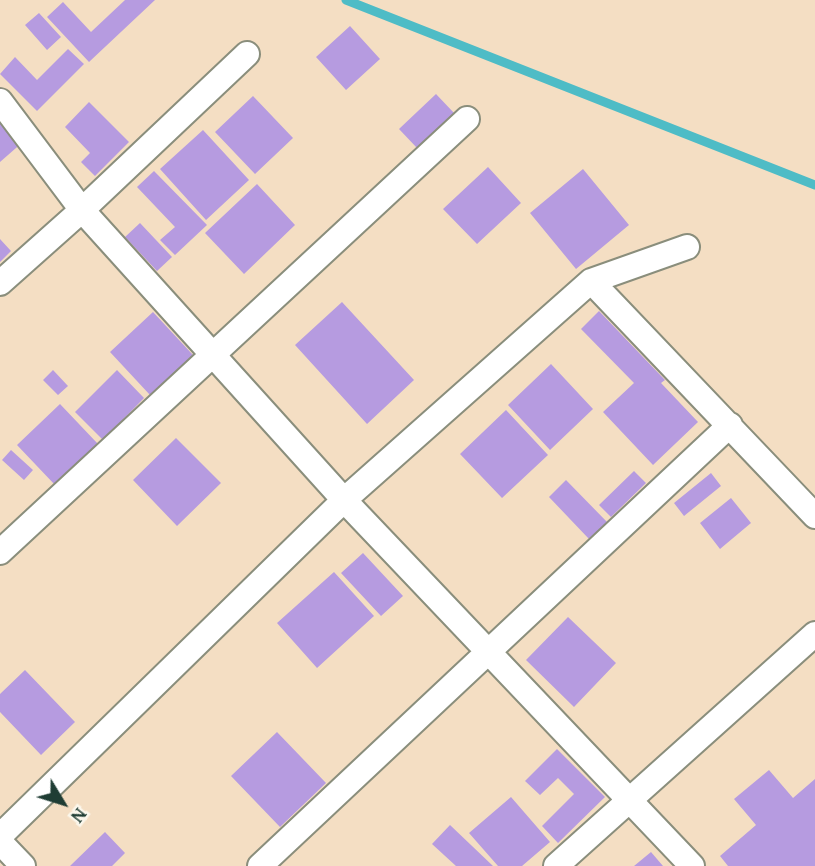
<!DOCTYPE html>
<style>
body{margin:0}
#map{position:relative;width:815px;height:866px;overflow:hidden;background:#f4dec3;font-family:"Gentium Book Plus",serif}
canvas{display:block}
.north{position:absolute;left:28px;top:768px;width:70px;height:70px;-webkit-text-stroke:5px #fbf7ec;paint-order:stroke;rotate:128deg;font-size:19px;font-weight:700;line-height:28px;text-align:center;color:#1f3d34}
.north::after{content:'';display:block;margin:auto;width:24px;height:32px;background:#1f3d34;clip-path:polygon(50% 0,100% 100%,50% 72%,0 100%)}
</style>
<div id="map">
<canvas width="815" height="866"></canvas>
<div class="north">N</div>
</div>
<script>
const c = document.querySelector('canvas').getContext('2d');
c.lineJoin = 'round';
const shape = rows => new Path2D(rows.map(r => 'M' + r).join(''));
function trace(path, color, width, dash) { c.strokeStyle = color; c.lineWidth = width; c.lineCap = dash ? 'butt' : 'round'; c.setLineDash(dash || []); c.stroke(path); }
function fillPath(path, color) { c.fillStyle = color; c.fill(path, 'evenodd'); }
const stream = shape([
 [346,0,815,185]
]);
const building = shape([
 [125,0,155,0,89,62,47,17,63,2,91,32],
 [39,13,61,37,47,50,25,25],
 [350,26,380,59,346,90,316,57],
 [68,49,84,64,37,111,0,74,15,57,37,80],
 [436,94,454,113,417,148,399,129],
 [253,96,293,138,255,174,215,132],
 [89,102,129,142,95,176,81,162,90,153,65,127],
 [0,113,24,141,0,162],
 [203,130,249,180,206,220,160,169],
 [488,167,521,203,477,244,443,209],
 [583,169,629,225,576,269,530,213],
 [154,171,207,225,175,255,160,240,175,227,137,187],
 [257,184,295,225,244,274,205,233],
 [140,223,172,257,157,271,125,237],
 [0,239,11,251,0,262],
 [342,302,414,380,367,424,295,345],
 [599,311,665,380,661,383,698,422,653,465,603,412,634,383,581,329],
 [153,312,193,355,150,395,110,352],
 [551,364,593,409,550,450,508,405],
 [53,370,68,386,58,395,43,380],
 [117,370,144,398,103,440,75,412],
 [60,404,98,444,55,485,17,445],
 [506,410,548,455,502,498,460,454],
 [176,438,221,483,177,526,133,480],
 [11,450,33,470,24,480,2,460],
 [634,471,646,483,611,517,599,505],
 [711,473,721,486,684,516,674,503],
 [566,480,607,522,589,539,549,497],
 [731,498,751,523,720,549,700,523],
 [363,553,403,596,381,616,341,573],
 [334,572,374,616,317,668,277,623],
 [568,617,616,663,574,707,526,660],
 [25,670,75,722,41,755,0,712,0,694],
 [277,732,326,783,280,827,231,776],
 [557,749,605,797,558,843,542,826,574,794,558,778,540,795,525,781],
 [769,770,793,798,815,779,815,866,728,866,720,856,756,825,734,799],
 [511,797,550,842,522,866,498,866,469,833],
 [450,825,493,866,456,866,432,844],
 [105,832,125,853,112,866,70,866],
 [651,852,663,866,634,866]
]);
const street = shape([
 [0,101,82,210,344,500,692,866],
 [591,281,815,516],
 [0,283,82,210,247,54],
 [0,552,467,119],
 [0,836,344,500,591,281,687,247],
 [0,842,23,866],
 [260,866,730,425],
 [556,866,815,634]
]);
trace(stream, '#4ebcc6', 9);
fillPath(building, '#b69be0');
trace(street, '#8a8e7c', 28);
trace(street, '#fff', 24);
</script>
